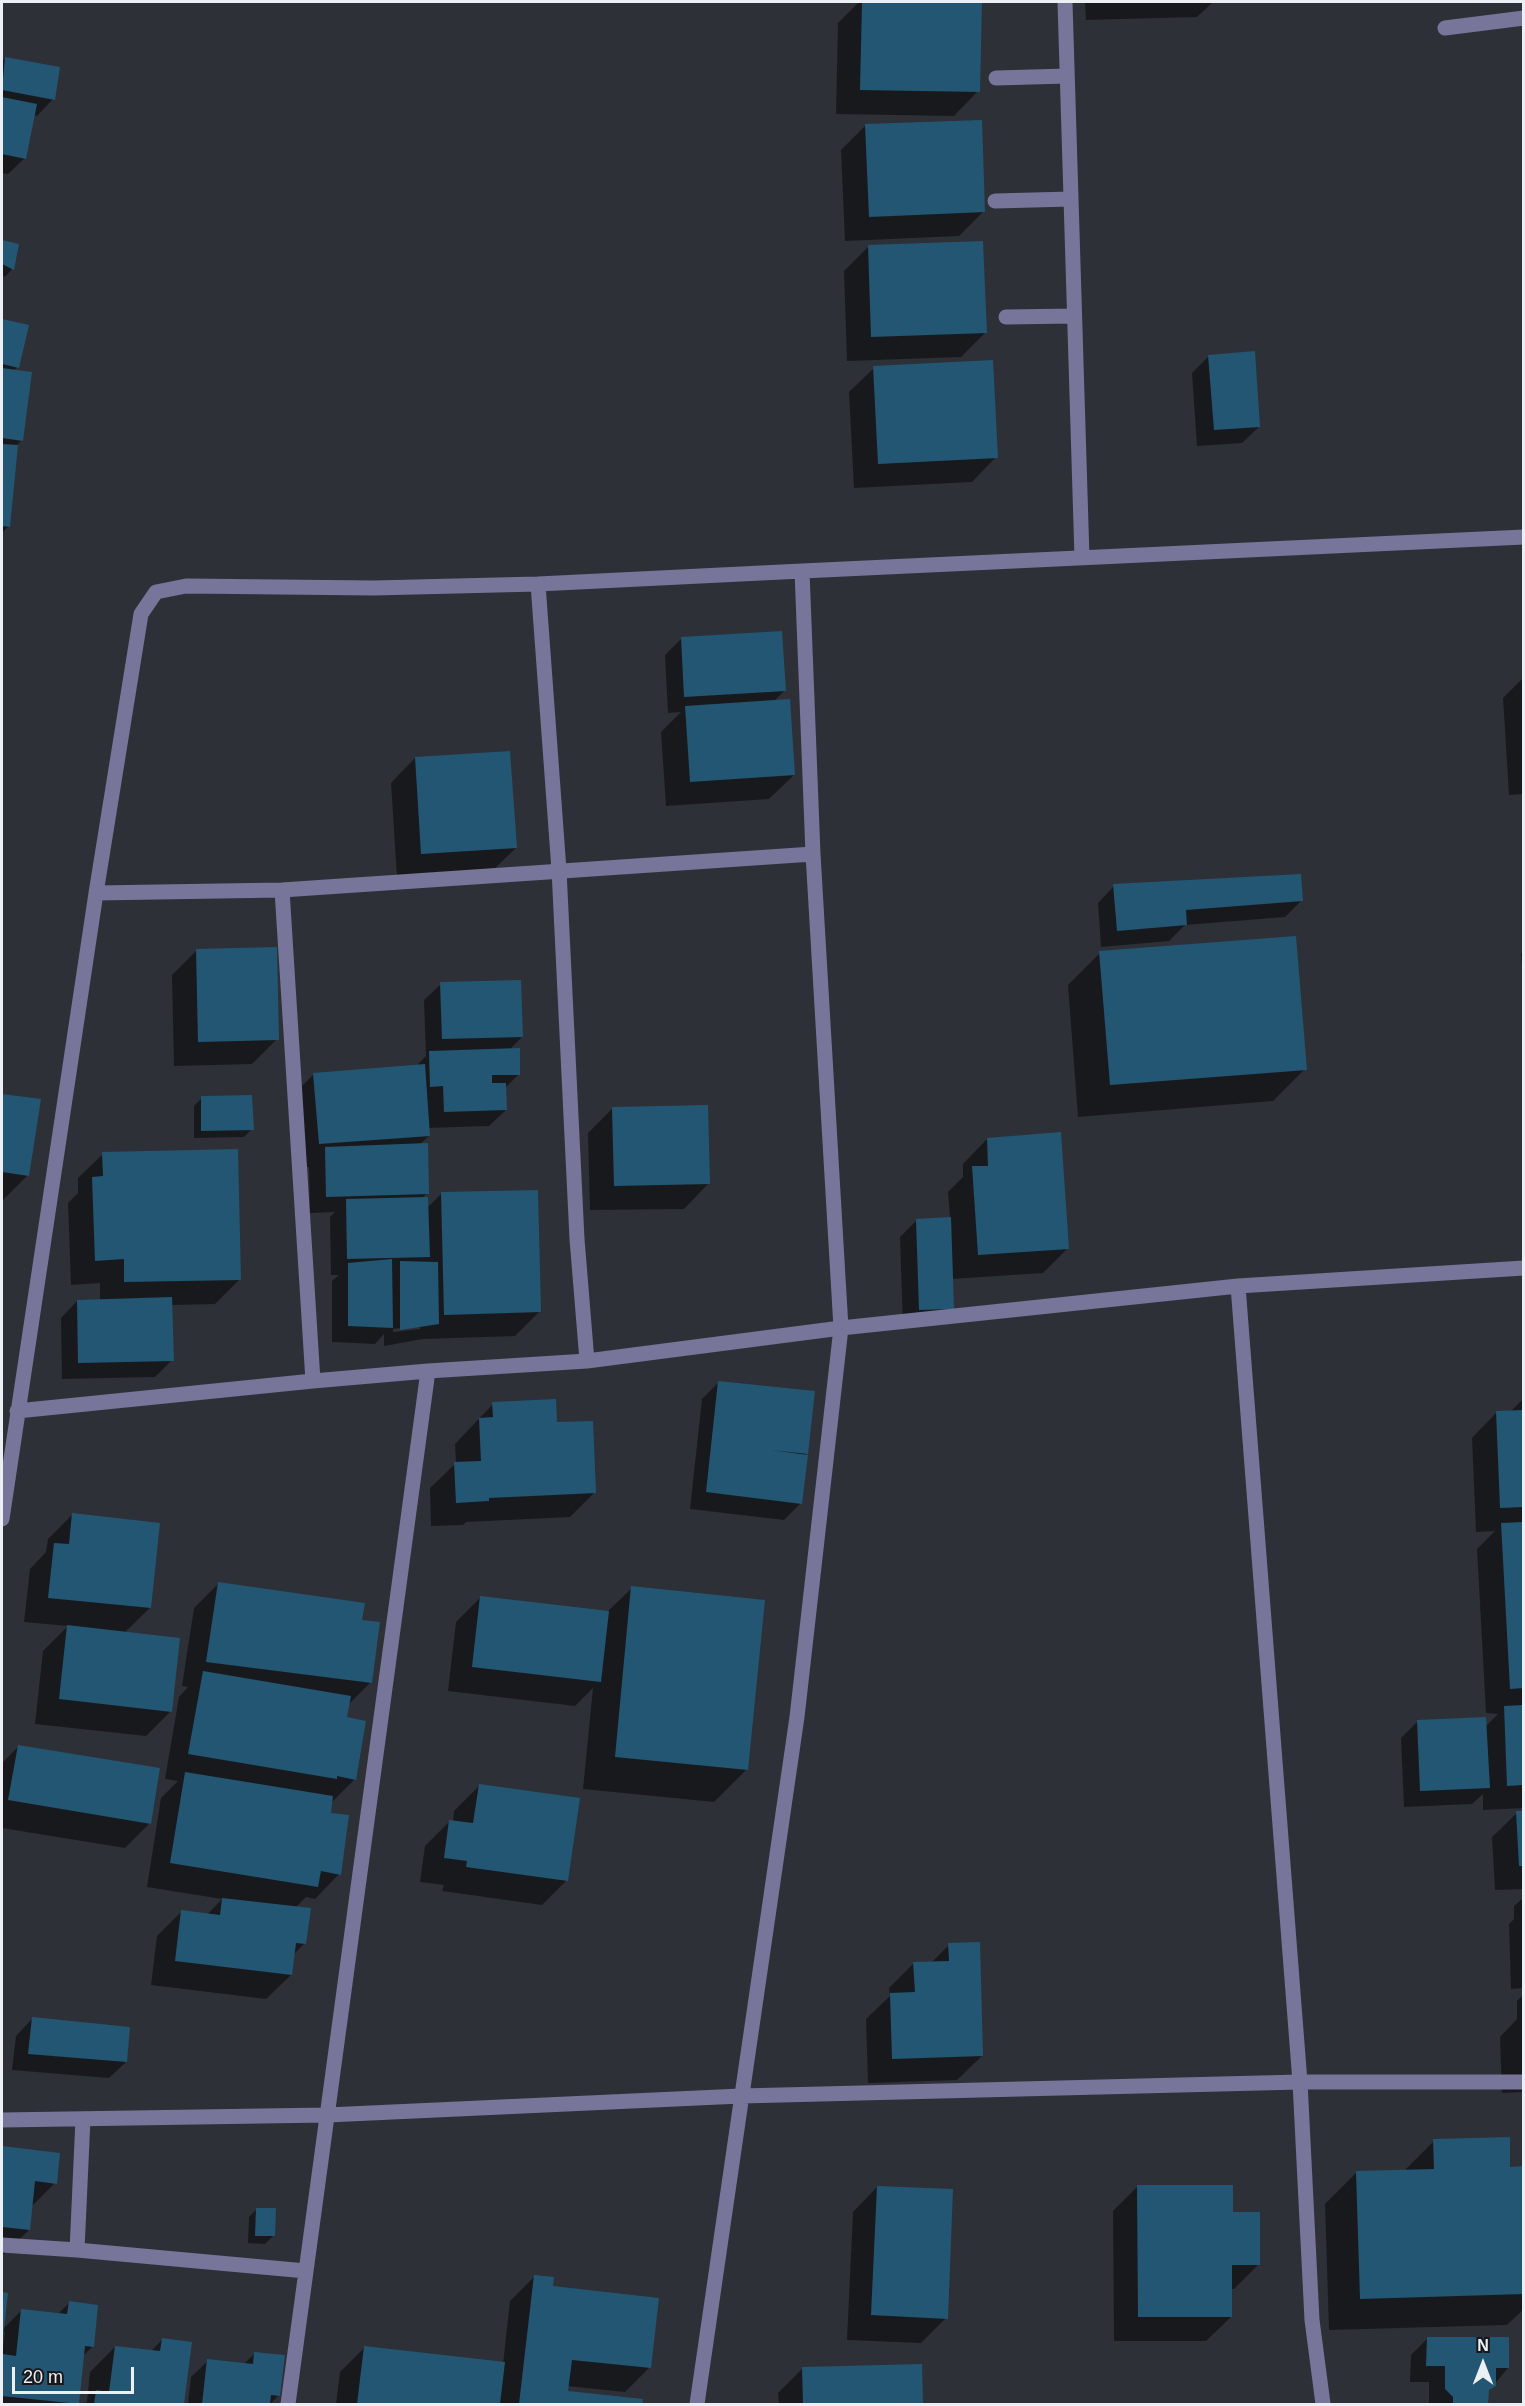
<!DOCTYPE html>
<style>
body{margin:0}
#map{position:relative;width:1525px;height:2406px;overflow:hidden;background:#2d3037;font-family:Arial,sans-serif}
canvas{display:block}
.frame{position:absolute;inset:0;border:3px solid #eceff3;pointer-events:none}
.north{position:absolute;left:1453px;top:2334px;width:60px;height:60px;-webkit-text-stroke:4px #17181b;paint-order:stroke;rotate:0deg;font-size:16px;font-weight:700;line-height:24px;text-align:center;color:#eceff3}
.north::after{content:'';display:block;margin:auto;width:21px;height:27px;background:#eceff3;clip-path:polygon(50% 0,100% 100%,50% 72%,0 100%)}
.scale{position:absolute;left:12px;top:2367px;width:122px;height:27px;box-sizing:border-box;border:3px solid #eceff3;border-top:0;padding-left:8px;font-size:18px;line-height:21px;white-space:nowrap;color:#eceff3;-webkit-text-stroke:4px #17181b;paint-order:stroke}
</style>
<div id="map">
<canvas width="1525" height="2406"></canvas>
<div class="frame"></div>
<div class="north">N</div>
<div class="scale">20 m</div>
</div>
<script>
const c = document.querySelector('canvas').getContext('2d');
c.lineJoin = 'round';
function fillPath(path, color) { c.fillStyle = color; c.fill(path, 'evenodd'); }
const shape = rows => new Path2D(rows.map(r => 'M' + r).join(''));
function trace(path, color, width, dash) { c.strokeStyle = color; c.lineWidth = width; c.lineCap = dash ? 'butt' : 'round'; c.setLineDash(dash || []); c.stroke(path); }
const shadow = shape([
 [859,2,980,2,978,91,954,116,836,114,838,23],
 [1085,2,1213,2,1197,17,1086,20],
 [5,58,53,99,37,116,33,115,25,158,8,174,2,173,2,62],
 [866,125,983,212,959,236,845,241,841,150],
 [2,242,17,245,12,269,5,277,2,275],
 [869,246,985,333,961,357,847,361,844,271],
 [3,320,17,367,14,371,22,440,17,445,9,526,2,533],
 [1209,356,1259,427,1242,443,1197,446,1192,373],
 [874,368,996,457,972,482,854,488,849,392],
 [682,638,785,690,773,702,794,775,769,799,666,806,661,732,681,712,668,713,665,655],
 [1524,677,1524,794,1509,795,1503,698],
 [415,758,516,848,491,872,397,878,391,783],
 [1114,886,1301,901,1285,917,1185,925,1169,941,1101,947,1098,903],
 [197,950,277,1039,252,1064,174,1066,172,975],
 [1524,951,1524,986,1521,954],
 [1100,953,1305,1069,1273,1101,1078,1117,1068,985],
 [441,984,522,1037,509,1050,519,1074,505,1088,506,1110,489,1126,428,1128,429,1136,419,1145,427,1193,422,1198,427,1208,441,1194,539,1312,515,1336,423,1339,384,1346,384,1334,375,1344,332,1342,332,1281,339,1275,331,1275,330,1217,335,1212,310,1213,309,1167,295,1168,289,1099,314,1074,416,1066,426,1056,424,1000],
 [420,1326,420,1329,393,1332,393,1329],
 [2,1095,39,1101,28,1175,3,1200],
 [202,1098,252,1129,244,1137,194,1138,194,1106],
 [613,1108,708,1184,684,1209,590,1210,588,1133],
 [987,1139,1068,1248,1043,1273,952,1279,953,1308,903,1326,900,1237,917,1220,950,1219,948,1192,963,1177,963,1164],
 [103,1154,240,1279,215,1304,170,1305,172,1360,155,1377,62,1379,61,1318,77,1301,100,1300,100,1283,71,1285,68,1203,78,1193,78,1178],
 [719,1382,807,1453,804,1456,801,1503,784,1520,690,1509,702,1399],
 [1522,1400,1524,1808,1483,1810,1483,1794,1472,1804,1404,1807,1401,1738,1417,1722,1485,1727,1498,1714,1486,1713,1477,1549,1495,1531,1476,1532,1472,1438,1496,1413,1510,1412],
 [493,1404,555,1424,594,1493,570,1517,466,1522,463,1525,431,1526,430,1488,456,1463,455,1444],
 [72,1515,150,1608,124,1633,171,1711,146,1736,35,1724,43,1651,68,1626,24,1622,30,1569,46,1552,48,1539],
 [218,1584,361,1621,370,1683,348,1705,346,1719,355,1779,331,1803,329,1814,339,1874,315,1899,306,1897,295,1908,305,1943,293,1955,291,1975,266,1999,151,1985,157,1936,182,1911,207,1915,222,1899,147,1887,161,1798,178,1781,165,1779,179,1697,188,1687,182,1686,194,1608],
 [632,1588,746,1770,714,1802,583,1789,593,1688,575,1706,448,1691,456,1622,480,1598,607,1612],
 [18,1747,150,1823,125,1848,2,1828,2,1763],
 [479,1786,567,1880,542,1905,442,1891,444,1885,420,1882,425,1846,449,1822,453,1822,454,1811],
 [1524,1812,1524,1889,1495,1890,1492,1837,1517,1813],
 [1524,1897,1524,1988,1511,1989,1509,1924,1514,1919,1514,1906],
 [949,1945,982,2056,957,2080,868,2083,866,2019,890,1996,889,1988,914,1963,931,1963],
 [1524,1994,1524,2092,1502,2093,1500,2037,1517,2019,1517,2001],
 [32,2019,126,2062,109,2078,12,2070,16,2036],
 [1434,2141,1509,2168,1524,2168,1524,2309,1507,2325,1329,2330,1325,2204,1357,2172,1404,2171],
 [2,2148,58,2154,55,2183,31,2207,29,2230,4,2254,2,2254],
 [1138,2186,1231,2213,1259,2264,1234,2289,1230,2289,1231,2317,1206,2341,1114,2341,1113,2211],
 [877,2187,946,2318,921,2343,847,2340,853,2212],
 [257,2209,273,2236,265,2244,248,2243,249,2217],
 [535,2276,649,2368,625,2392,567,2386,566,2392,641,2400,640,2404,336,2404,340,2372,365,2347,503,2364,510,2301],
 [2,2293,6,2294,2,2330,22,2310,58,2314,69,2303,93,2346,83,2356,76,2404,2,2404,2,2358,5,2331,2,2334],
 [1428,2338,1508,2368,1487,2393,1487,2404,1429,2404,1429,2382,1410,2382,1411,2355],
 [162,2340,190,2343,183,2404,84,2404,87,2402,90,2372,115,2347,151,2351],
 [255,2353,278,2396,270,2404,188,2404,191,2377,208,2361,244,2364],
 [921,2365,922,2404,779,2404,778,2393,803,2368]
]);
const building = shape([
 [862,2,982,2,980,92,860,90],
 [5,57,60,67,55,100,2,90],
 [2,97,37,104,26,159,2,154],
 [982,120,985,212,869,217,865,124],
 [2,240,19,244,14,270,2,264],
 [983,241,987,333,871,337,868,245],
 [2,319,29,325,19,368,2,364],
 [1255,351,1260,427,1214,430,1208,355],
 [993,360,998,458,878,464,873,366],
 [2,368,32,372,23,441,2,438],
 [2,444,18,445,10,527,2,526],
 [782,631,786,691,684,697,681,637],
 [790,699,795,775,690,782,685,706],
 [510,751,517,848,421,854,415,757],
 [1301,874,1303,901,1186,910,1187,925,1117,931,1113,884],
 [1296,936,1307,1070,1110,1085,1099,951],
 [277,947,279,1040,198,1042,196,949],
 [521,980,523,1037,442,1039,440,982],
 [520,1048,520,1075,492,1075,492,1083,506,1083,507,1110,444,1112,443,1086,430,1087,429,1051],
 [425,1064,430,1136,319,1144,313,1073],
 [2,1094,41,1099,29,1176,2,1172],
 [252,1095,254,1130,201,1131,201,1096],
 [708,1105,710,1184,614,1186,612,1107],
 [1061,1132,1069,1249,978,1255,972,1166,988,1166,987,1138],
 [428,1143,429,1194,326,1197,325,1147],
 [238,1149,241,1280,124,1282,124,1259,95,1261,92,1177,103,1176,102,1152],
 [538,1190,541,1312,444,1315,441,1192],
 [428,1197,430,1257,347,1259,346,1199],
 [951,1217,954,1309,919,1310,916,1219],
 [392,1259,393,1328,348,1326,348,1263],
 [400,1261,438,1262,439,1324,400,1330],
 [172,1297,174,1361,78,1363,77,1300],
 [718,1381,815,1391,808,1454,771,1450,808,1455,802,1504,706,1492],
 [556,1399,557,1422,593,1421,596,1493,489,1498,489,1501,456,1503,454,1462,481,1461,479,1418,493,1417,492,1402],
 [1524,1410,1524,1507,1500,1508,1496,1411],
 [72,1513,160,1523,151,1608,48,1598,54,1543,69,1544],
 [1524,1522,1524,1688,1510,1689,1501,1523],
 [218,1582,365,1603,362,1620,380,1622,372,1683,206,1662],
 [631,1586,765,1600,748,1770,615,1757],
 [480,1596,609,1611,601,1682,472,1667],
 [67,1625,180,1638,172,1712,59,1699],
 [203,1671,351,1696,347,1717,366,1721,356,1780,337,1776,337,1779,188,1754],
 [1524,1705,1524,1785,1507,1786,1504,1706],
 [1486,1717,1490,1788,1420,1791,1417,1720],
 [18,1745,160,1768,151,1824,8,1800],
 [185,1772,333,1796,331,1813,349,1815,341,1875,321,1871,318,1887,170,1863],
 [479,1784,580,1798,568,1881,466,1867,467,1861,444,1858,449,1820,473,1823],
 [1516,1811,1524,1811,1524,1866,1519,1866],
 [222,1898,311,1908,306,1944,296,1943,292,1975,175,1961,181,1910,220,1915],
 [980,1942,983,2056,892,2059,890,1993,915,1992,913,1962,949,1961,948,1943],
 [32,2017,130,2027,127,2062,28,2054],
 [1510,2137,1510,2167,1524,2166,1524,2294,1360,2299,1356,2171,1434,2169,1433,2139],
 [2,2146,60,2153,57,2184,35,2181,30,2230,2,2227],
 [1137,2185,1233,2185,1233,2212,1260,2212,1260,2265,1232,2265,1232,2317,1138,2317],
 [877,2186,953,2189,948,2319,871,2315],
 [256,2208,276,2208,275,2236,255,2236],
 [534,2275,554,2277,553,2286,659,2298,651,2368,572,2360,568,2391,643,2399,642,2404,519,2404],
 [2,2292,8,2293,3,2337,2,2337],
 [69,2301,98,2305,94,2347,85,2346,79,2404,2,2396,3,2354,16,2356,21,2309,67,2314],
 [1427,2337,1509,2337,1509,2368,1496,2368,1496,2386,1489,2390,1488,2404,1453,2404,1453,2397,1445,2389,1445,2366,1426,2366],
 [162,2338,192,2342,184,2404,94,2404,96,2390,109,2392,115,2346,160,2351],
 [364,2346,505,2362,500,2404,357,2404],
 [254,2352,285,2355,280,2396,271,2395,270,2404,202,2404,207,2359,253,2364],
 [922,2364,923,2404,803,2404,802,2367]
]);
const minor = shape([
 [1065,2,1082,558],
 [1445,28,1524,18],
 [996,78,1067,76],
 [995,201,1071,199],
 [1006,317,1074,316],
 [96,893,141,614,156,592,186,586,374,588,538,584,802,571],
 [1238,1286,1300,2082,1312,2320,1323,2404],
 [587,1361,841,1328,1238,1286,1524,1268],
 [428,1371,587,1361,577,1239,559,870,538,584],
 [17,1411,313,1381,282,890],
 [2,1519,96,893,282,890,813,854],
 [83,2119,77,2250,306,2271],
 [2,2120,327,2115,741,2096,1300,2082,1524,2082],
 [2,2245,77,2250],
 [288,2404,428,1371,313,1381],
 [697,2404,797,1717,841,1328,813,854,802,571,1524,537]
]);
fillPath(shadow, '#0007');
fillPath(building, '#235673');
trace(minor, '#777599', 15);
</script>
